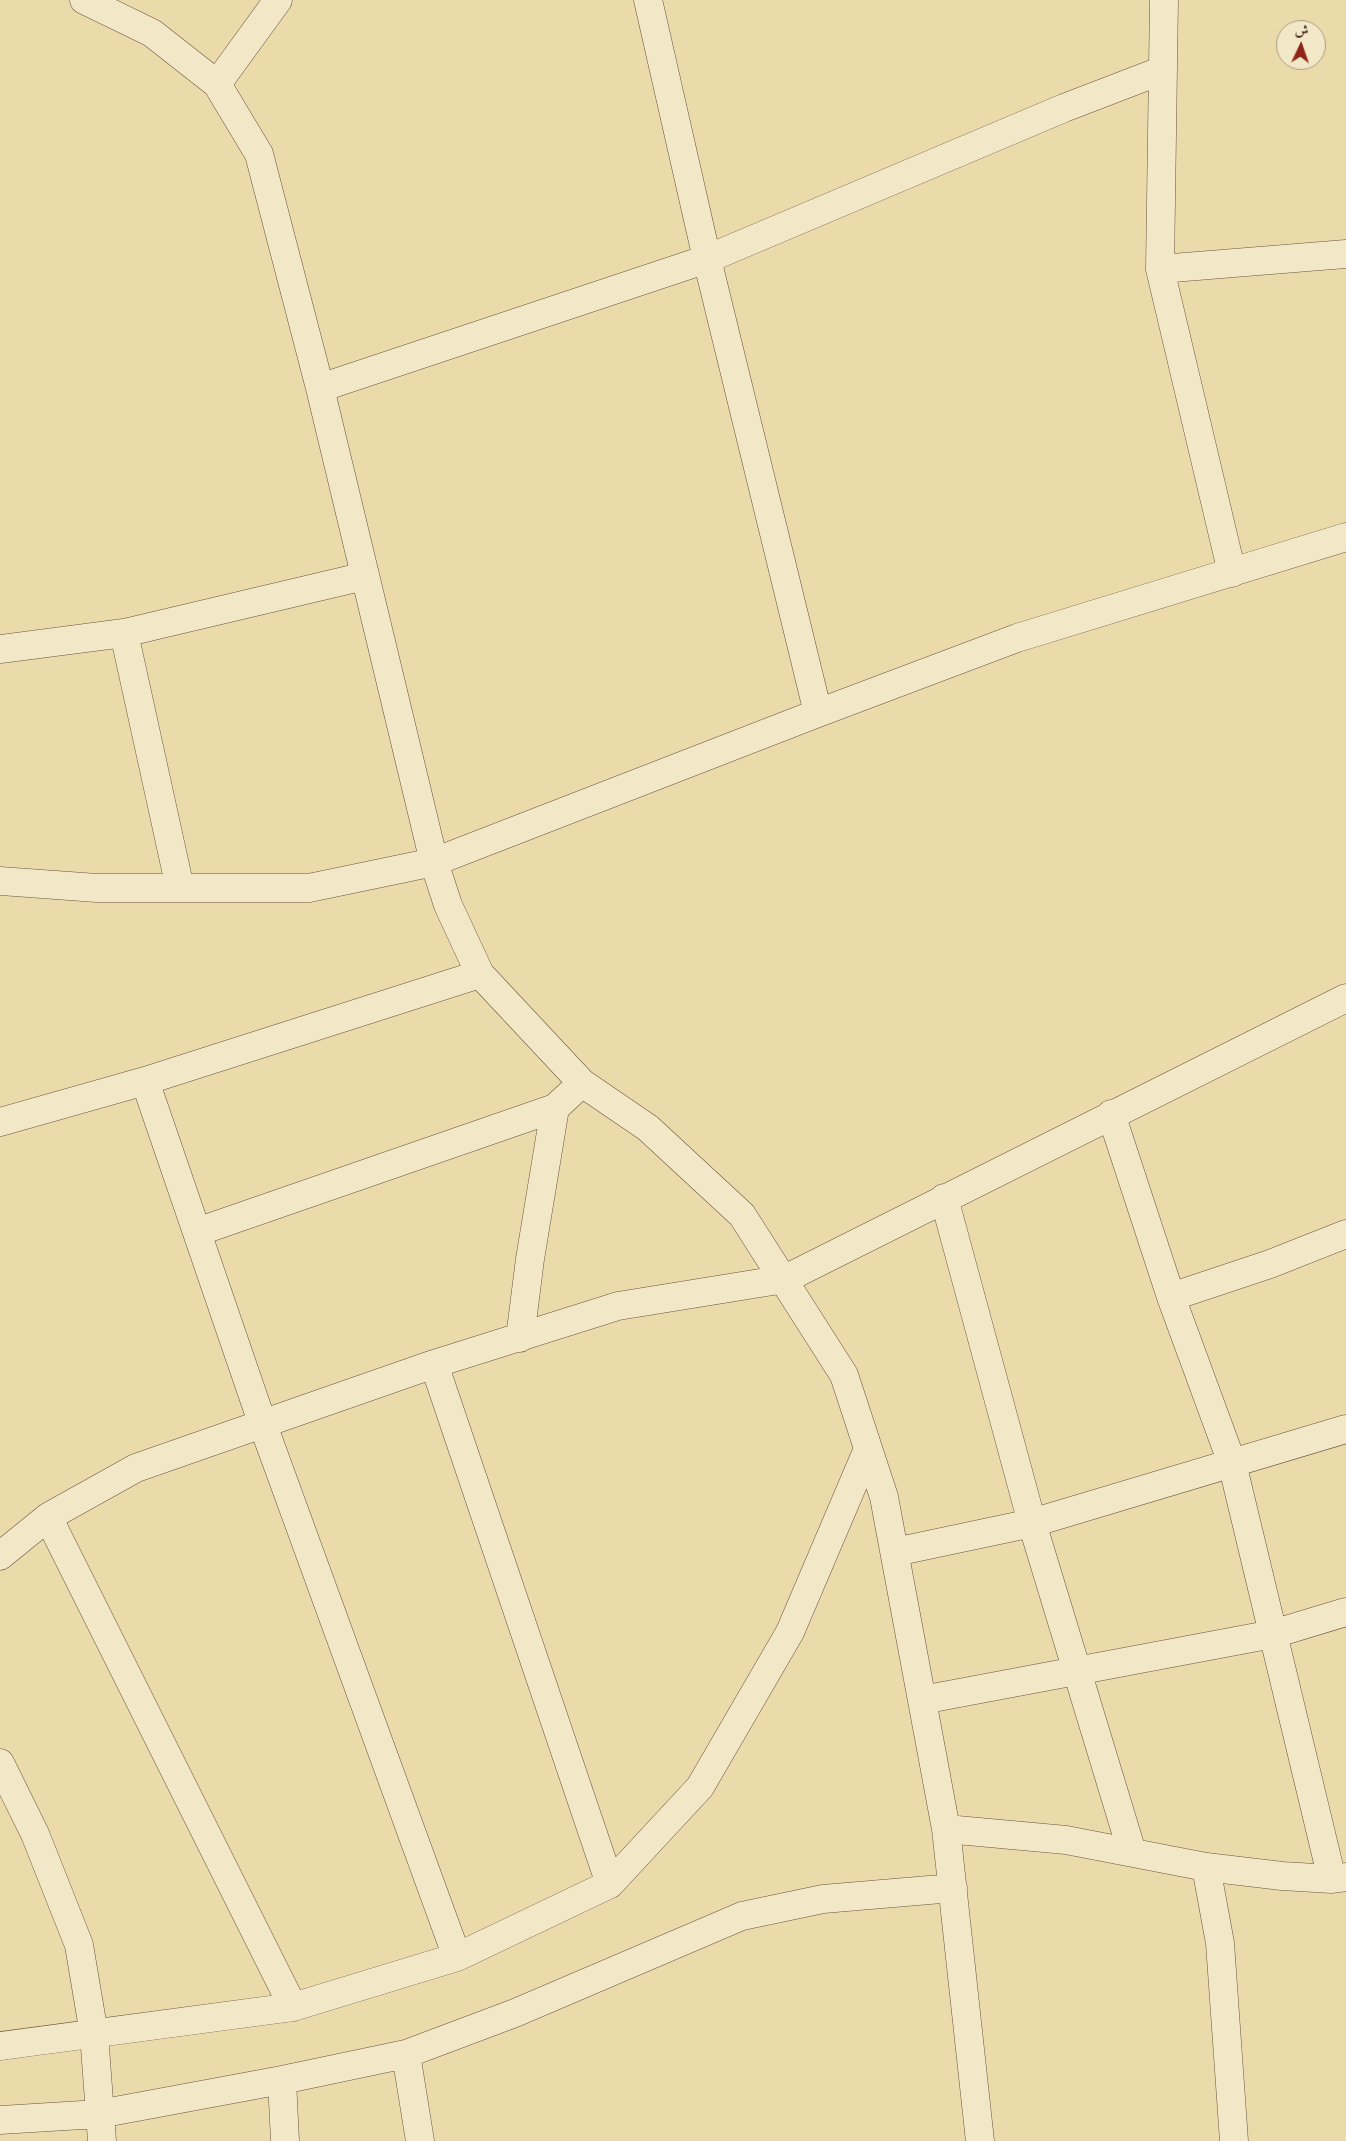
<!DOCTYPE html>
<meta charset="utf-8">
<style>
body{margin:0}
#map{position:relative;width:1346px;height:2141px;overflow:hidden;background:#ebdbab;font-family:"Libre Bodoni",Amiri,serif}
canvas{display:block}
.north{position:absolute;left:1276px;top:20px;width:50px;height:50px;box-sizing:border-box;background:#f2e8c8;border:1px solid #aa9a83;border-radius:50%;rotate:3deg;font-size:14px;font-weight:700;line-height:20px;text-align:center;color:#3e261c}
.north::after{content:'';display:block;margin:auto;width:18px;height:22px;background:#8f2418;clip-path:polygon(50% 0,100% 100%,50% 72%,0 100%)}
</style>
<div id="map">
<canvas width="1346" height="2141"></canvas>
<div class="north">ش</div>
</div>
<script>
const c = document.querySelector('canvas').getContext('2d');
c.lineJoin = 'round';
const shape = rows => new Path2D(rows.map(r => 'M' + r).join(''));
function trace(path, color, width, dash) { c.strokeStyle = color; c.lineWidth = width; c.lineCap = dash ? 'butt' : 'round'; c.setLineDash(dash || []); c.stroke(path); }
const street = shape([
 [84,0,152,33,217,84,259,154,320,388,434,862,448,905,480,974,582,1083,648,1128,742,1215,844,1375,884,1497,946,1829,980,2141],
 [648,0,707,259,818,713],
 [1164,0,1160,269,1232,573],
 [217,84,278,0],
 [1160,269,1346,254],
 [320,388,707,259,1064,108,1163,70],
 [124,633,180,888],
 [0,649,124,633,365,576],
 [0,881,97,888,309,888,434,862,818,713,1017,638,1346,537],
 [145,1081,263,1425,457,1957],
 [1111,1114,1171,1297,1232,1463,1332,1879],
 [0,1122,145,1081,480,974],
 [944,1198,1032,1523,1132,1852],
 [197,1232,555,1108,582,1083],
 [1171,1297,1270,1264,1346,1234],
 [520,1338,530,1259,555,1108],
 [434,1364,610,1884],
 [48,1517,293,2007],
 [895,1552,1032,1523,1346,1429],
 [0,1556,48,1517,136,1468,434,1364,618,1306,785,1279,1346,998],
 [922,1700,1273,1634,1346,1612],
 [0,1763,35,1834,79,1945,94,2034,102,2141],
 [946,1829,1066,1840,1206,1867,1282,1876,1332,1879,1346,1877],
 [1206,1867,1220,1943,1234,2141],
 [0,2046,293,2007,457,1957,610,1884,700,1787,790,1632,868,1449],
 [406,2054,420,2141],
 [282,2080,285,2141],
 [0,2120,99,2114,282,2080,406,2054,515,2013,742,1916,823,1899,953,1888]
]);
trace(street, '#695340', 29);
trace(street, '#f2e8c8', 28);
</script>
